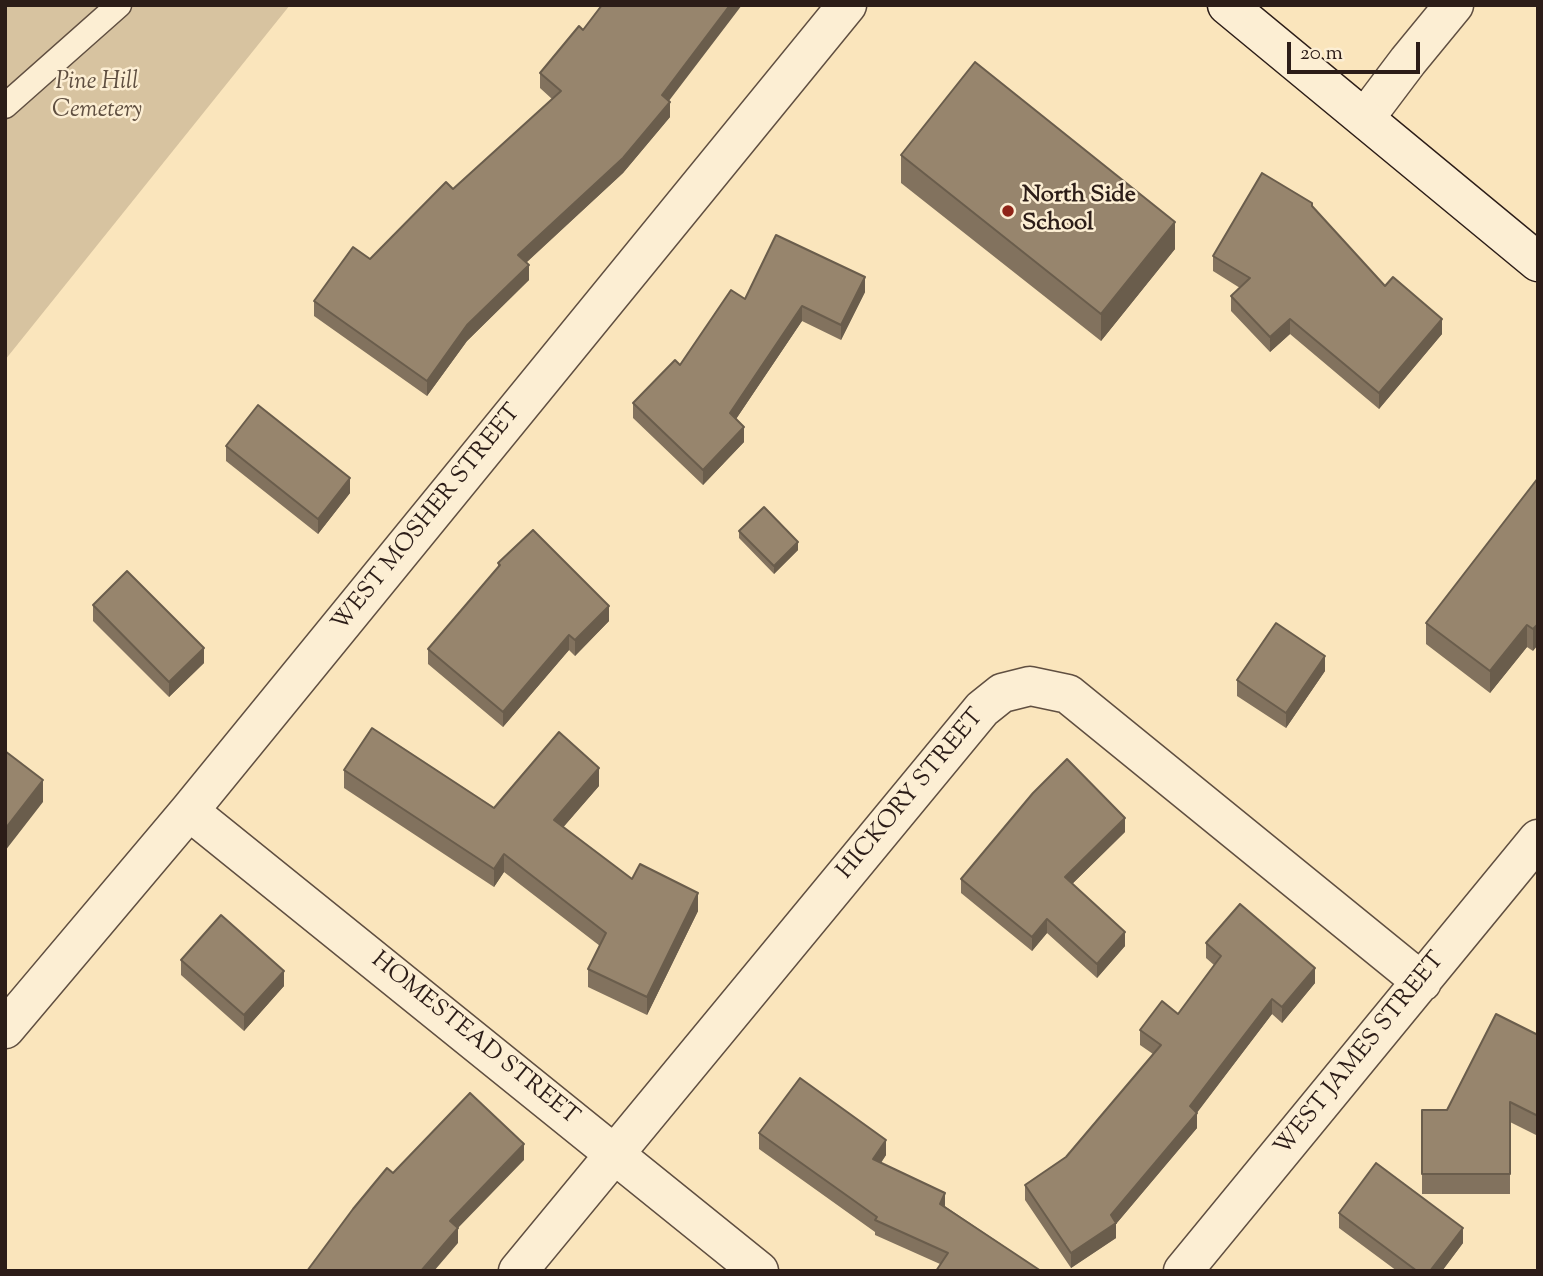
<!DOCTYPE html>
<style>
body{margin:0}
#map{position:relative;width:1543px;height:1276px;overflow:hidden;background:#fae5bc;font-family:"Sorts Mill Goudy",serif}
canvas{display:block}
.frame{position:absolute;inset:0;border:7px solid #2c1d18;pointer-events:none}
.scale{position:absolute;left:1287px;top:42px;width:133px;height:32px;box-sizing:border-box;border:4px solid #2c1d18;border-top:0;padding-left:9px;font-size:21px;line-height:24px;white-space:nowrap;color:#2c1d18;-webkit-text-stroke:5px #fceed3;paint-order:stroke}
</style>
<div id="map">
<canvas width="1543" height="1276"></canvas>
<div class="frame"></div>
<div class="scale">20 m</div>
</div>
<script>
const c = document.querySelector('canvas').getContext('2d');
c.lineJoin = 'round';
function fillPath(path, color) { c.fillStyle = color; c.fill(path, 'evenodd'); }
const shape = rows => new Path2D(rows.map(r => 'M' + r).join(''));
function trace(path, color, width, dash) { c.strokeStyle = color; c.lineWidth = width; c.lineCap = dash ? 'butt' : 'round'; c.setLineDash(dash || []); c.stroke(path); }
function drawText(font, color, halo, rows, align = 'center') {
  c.font = font + ' "Sorts Mill Goudy",serif'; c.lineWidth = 5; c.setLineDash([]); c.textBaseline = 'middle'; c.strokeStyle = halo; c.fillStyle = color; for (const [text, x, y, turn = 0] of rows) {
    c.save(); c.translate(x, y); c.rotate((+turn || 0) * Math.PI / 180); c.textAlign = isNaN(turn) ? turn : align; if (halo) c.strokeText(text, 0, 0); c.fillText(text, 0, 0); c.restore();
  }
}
const green = shape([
 [5,5,290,5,5,360]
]);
const lane = shape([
 [5,106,119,5]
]);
const street = shape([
 [1365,118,1408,61,1454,5],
 [189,811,759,1271],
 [5,1029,189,811,847,5],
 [518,1271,982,709,1002,693,1030,686,1068,694,1422,982],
 [1183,1271,1538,839]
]);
const secondary = shape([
 [1227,5,1538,262]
]);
const wall = shape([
 [540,73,669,101,670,117,623,173,526,263,529,280,467,341,427,396,314,316,314,301,370,259,453,189,552,99,540,88],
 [901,155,1175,249,1101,341,901,183],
 [1312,206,1385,286,1442,334,1379,409,1290,334,1270,352,1231,311,1231,296,1240,288,1213,271,1213,256],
 [865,292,841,340,802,321,736,419,744,442,703,485,633,418,633,403,680,365,745,299],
 [226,446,350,493,318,534,226,461],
 [1538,478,1533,651,1527,647,1490,693,1426,644,1426,623],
 [739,531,798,550,774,574,739,538],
 [498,563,609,621,575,656,569,650,503,727,428,664,428,649,498,567],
 [93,605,204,663,169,697,93,621],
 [1325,671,1286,728,1237,696,1237,680],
 [344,770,494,808,599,786,563,827,632,879,698,911,647,1015,588,987,588,969,600,946,504,872,494,887,344,788],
 [1125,832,1072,884,1125,946,1097,978,1047,933,1032,951,961,893,961,879],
 [1206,943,1315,983,1282,1023,1272,1014,1197,1112,1197,1128,1116,1224,1116,1238,1071,1268,1025,1200,1025,1185,1066,1157,1153,1054,1140,1045,1140,1030,1178,1014,1214,965,1206,958],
 [181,960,284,986,244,1031,181,975],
 [1538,1035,1538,1136,1510,1122,1510,1194,1422,1194,1422,1110,1447,1110],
 [759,1133,886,1155,881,1163,1041,1271,940,1264,875,1235,875,1232,759,1149],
 [1339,1213,1463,1243,1442,1271,1397,1271,1339,1228]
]);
const shadedWall = shape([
 [730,5,742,5,662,110,662,95],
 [670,102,670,117,623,173,518,270,518,255],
 [1175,222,1175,249,1101,341,1101,314],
 [529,265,529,280,467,341,427,396,427,381,467,325],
 [865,277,865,292,841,340,841,325],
 [802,306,802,321,730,428,730,413],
 [1290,319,1290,334,1270,352,1270,337],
 [1442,319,1442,334,1379,409,1379,393],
 [744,427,744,442,703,485,703,470],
 [350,478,350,493,318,534,318,519],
 [798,542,798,550,774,574,774,566],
 [609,606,609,621,575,656,575,640],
 [1538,624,1538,645,1533,651,1533,629],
 [1527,625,1527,647,1490,693,1490,671],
 [569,635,569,650,503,727,503,712],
 [204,648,204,663,169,697,169,682],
 [1325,656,1325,671,1286,728,1286,713],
 [599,768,599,786,554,838,554,820],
 [43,780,43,802,5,851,5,829],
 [1125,818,1125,832,1065,891,1065,877],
 [504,854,504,872,494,887,494,869],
 [698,893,698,911,647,1015,647,997],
 [1047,919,1047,933,1032,951,1032,937],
 [1125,932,1125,946,1097,978,1097,964],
 [1315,968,1315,983,1282,1023,1282,1007],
 [284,971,284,986,244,1031,244,1015],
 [1272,999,1272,1014,1190,1122,1190,1106],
 [1197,1113,1197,1128,1116,1224,1116,1238,1071,1268,1071,1253],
 [886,1140,886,1155,873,1174,873,1159],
 [524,1144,524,1160,458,1228,458,1243,434,1271,421,1271,450,1221],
 [945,1193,945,1208,940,1204],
 [1463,1228,1463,1243,1442,1271,1430,1271]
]);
const building = shape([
 [602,5,730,5,662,95,670,102,623,158,518,255,529,265,467,325,427,381,314,301,353,247,370,259,446,182,453,189,561,91,540,73,579,26,583,30,602,5],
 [975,62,1175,222,1101,314,901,155,975,62],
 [1262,173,1312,203,1312,206,1385,286,1393,277,1442,319,1379,393,1290,319,1270,337,1231,296,1250,278,1213,256,1262,173],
 [776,235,865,277,841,325,802,306,730,413,744,427,703,470,633,403,675,360,680,365,731,290,745,299,776,235],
 [258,405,350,478,318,519,226,446,258,405],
 [1538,478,1538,624,1533,629,1527,625,1490,671,1426,623,1538,478],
 [764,507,798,542,774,566,739,531,764,507],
 [533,530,609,606,575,640,569,635,503,712,428,649,500,565,498,563,533,530],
 [127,571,204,648,169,682,93,605,127,571],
 [1276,623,1325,656,1286,713,1237,680,1276,623],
 [372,728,494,808,559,732,599,768,554,820,632,879,640,864,698,893,647,997,588,969,606,933,504,854,494,869,344,770,372,728],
 [5,751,43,780,5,829,5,751],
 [1067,759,1125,818,1065,877,1125,932,1097,964,1047,919,1032,937,961,879,1033,793,1067,759],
 [1240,904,1315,968,1282,1007,1272,999,1190,1106,1197,1113,1111,1215,1116,1223,1071,1253,1025,1185,1066,1157,1161,1045,1140,1030,1162,1001,1178,1014,1221,956,1206,943,1240,904],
 [221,915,284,971,244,1015,181,960,221,915],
 [1496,1014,1538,1035,1538,1116,1510,1102,1510,1174,1422,1174,1422,1110,1447,1110,1496,1014],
 [800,1078,886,1140,873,1159,945,1193,940,1204,1041,1271,936,1271,948,1253,875,1220,877,1217,759,1133,800,1078],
 [470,1093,524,1144,450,1221,458,1228,421,1271,307,1271,353,1209,387,1168,393,1173,470,1093],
 [1376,1163,1463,1228,1430,1271,1417,1271,1339,1213,1376,1163]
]);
const markers = [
 [1008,211,7,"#8f2418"]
];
const parkNames = [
 ["Pine Hill",97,84],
 ["Cemetery",97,112]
];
const poiNames = [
 ["North Side",1022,197],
 ["School",1022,225]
];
const streetNames = [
 ["WEST MOSHER STREET",428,519,-51],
 ["HICKORY STREET",912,795,-50],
 ["HOMESTEAD STREET",474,1040,39],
 ["WEST JAMES STREET",1361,1055,-51]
];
fillPath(green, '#d7c3a0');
trace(lane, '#604f41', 27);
trace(street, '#604f41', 41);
trace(secondary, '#2c1d18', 41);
trace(lane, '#fceed3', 24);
trace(street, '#fceed3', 38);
trace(secondary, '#fceed3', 38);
fillPath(wall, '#82725e');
fillPath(shadedWall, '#6a5d4c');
fillPath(building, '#97856d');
trace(building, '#6a5d4c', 2);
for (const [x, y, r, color] of markers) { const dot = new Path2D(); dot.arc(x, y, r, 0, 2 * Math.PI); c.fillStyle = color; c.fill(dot); trace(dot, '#fceed3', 2.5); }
drawText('italic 24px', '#5f4f41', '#fceed3', parkNames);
drawText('bold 24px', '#2c1d18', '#fceed3', poiNames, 'left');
drawText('24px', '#2c1d18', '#fceed3', streetNames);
</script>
